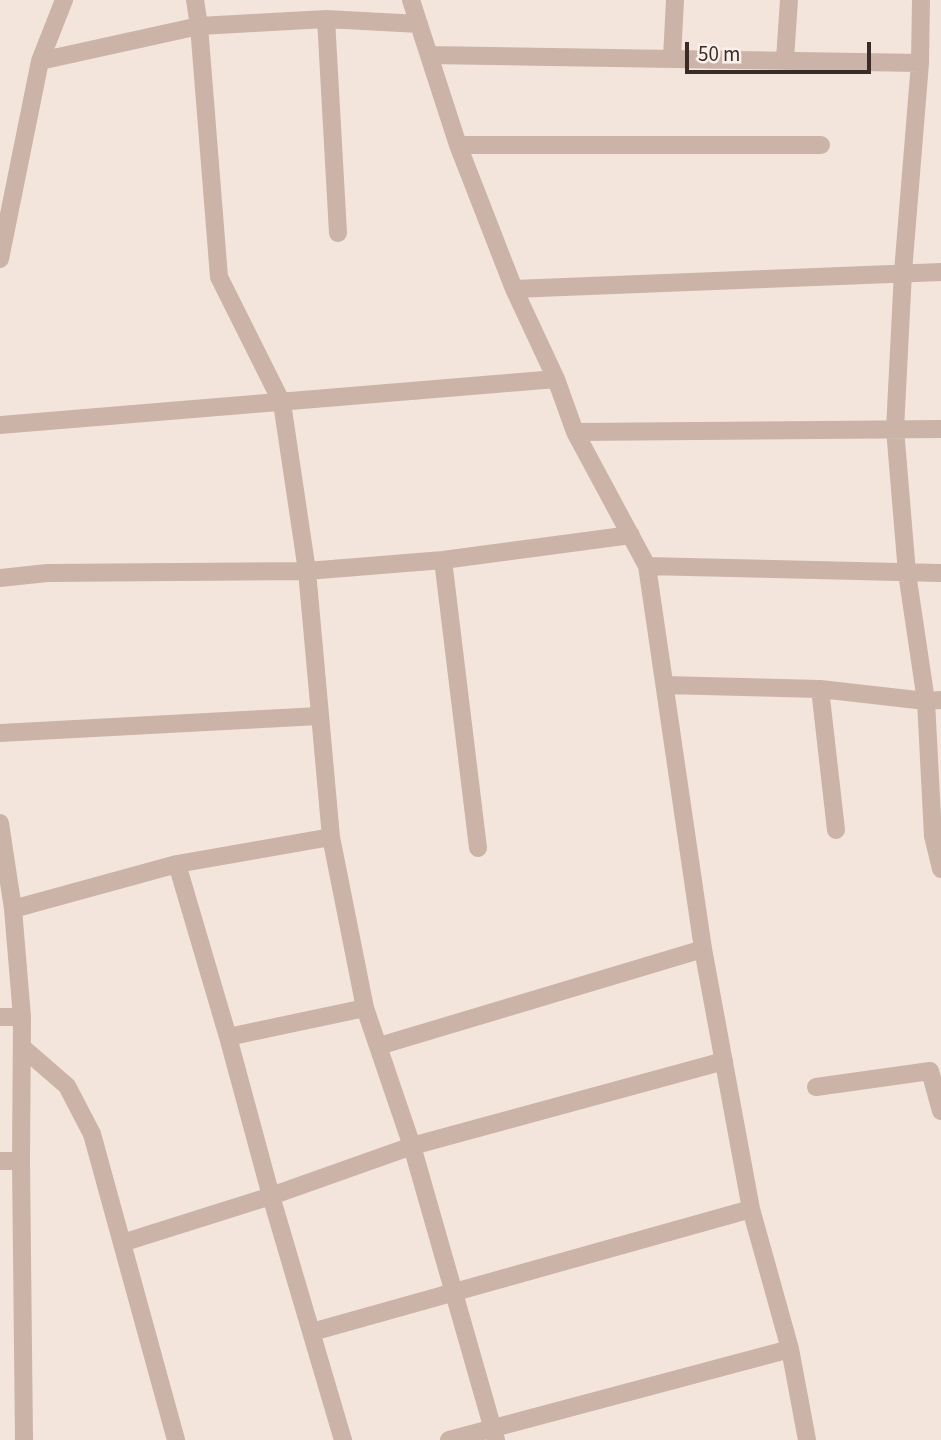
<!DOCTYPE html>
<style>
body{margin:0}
#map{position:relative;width:941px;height:1440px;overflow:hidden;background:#f3e5dc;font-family:"Source Sans 3",sans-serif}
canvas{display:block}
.scale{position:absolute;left:685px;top:42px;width:186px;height:32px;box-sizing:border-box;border:4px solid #382b28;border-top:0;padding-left:9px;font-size:21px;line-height:24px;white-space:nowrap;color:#382b28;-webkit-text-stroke:5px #faf0e9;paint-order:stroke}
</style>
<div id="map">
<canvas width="941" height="1440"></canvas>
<div class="scale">50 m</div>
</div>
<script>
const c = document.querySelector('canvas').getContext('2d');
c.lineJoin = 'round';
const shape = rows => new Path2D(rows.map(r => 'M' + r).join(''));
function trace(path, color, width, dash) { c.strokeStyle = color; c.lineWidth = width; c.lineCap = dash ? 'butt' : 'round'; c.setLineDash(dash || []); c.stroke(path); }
const minor = shape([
 [195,0,199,26,219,277,282,403,307,571,331,837,365,1008,412,1146,496,1440],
 [411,0,458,145,514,289,556,379,575,432,647,566,703,949,751,1209,790,1349,807,1440],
 [921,0,920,63,903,272,895,429,907,573,926,701,933,836,941,869],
 [326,19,338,233],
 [429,55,920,63],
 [672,58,675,0],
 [785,59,789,0],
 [40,61,199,26,326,19,419,24],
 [458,145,821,145],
 [0,259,40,61,64,0],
 [514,289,941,272],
 [0,425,556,379],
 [575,432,941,429],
 [443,560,478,848],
 [647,566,941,573],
 [0,578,47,573,307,571,443,560,631,535],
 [665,685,820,689,926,701,941,700],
 [820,689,836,830],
 [0,733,319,716],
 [0,823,13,909,22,1017,21,1161,24,1440],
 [177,864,228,1037,271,1196,343,1440],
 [13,909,177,864,331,837],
 [0,1017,22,1017],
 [228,1037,365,1008],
 [379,1046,703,949],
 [22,1047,67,1086,92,1134,176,1440],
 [816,1087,930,1071,941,1111],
 [0,1161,21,1161],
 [122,1243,271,1196,412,1146,724,1061],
 [312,1332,751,1209],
 [449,1440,790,1349]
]);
trace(minor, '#cbb3a8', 18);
</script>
